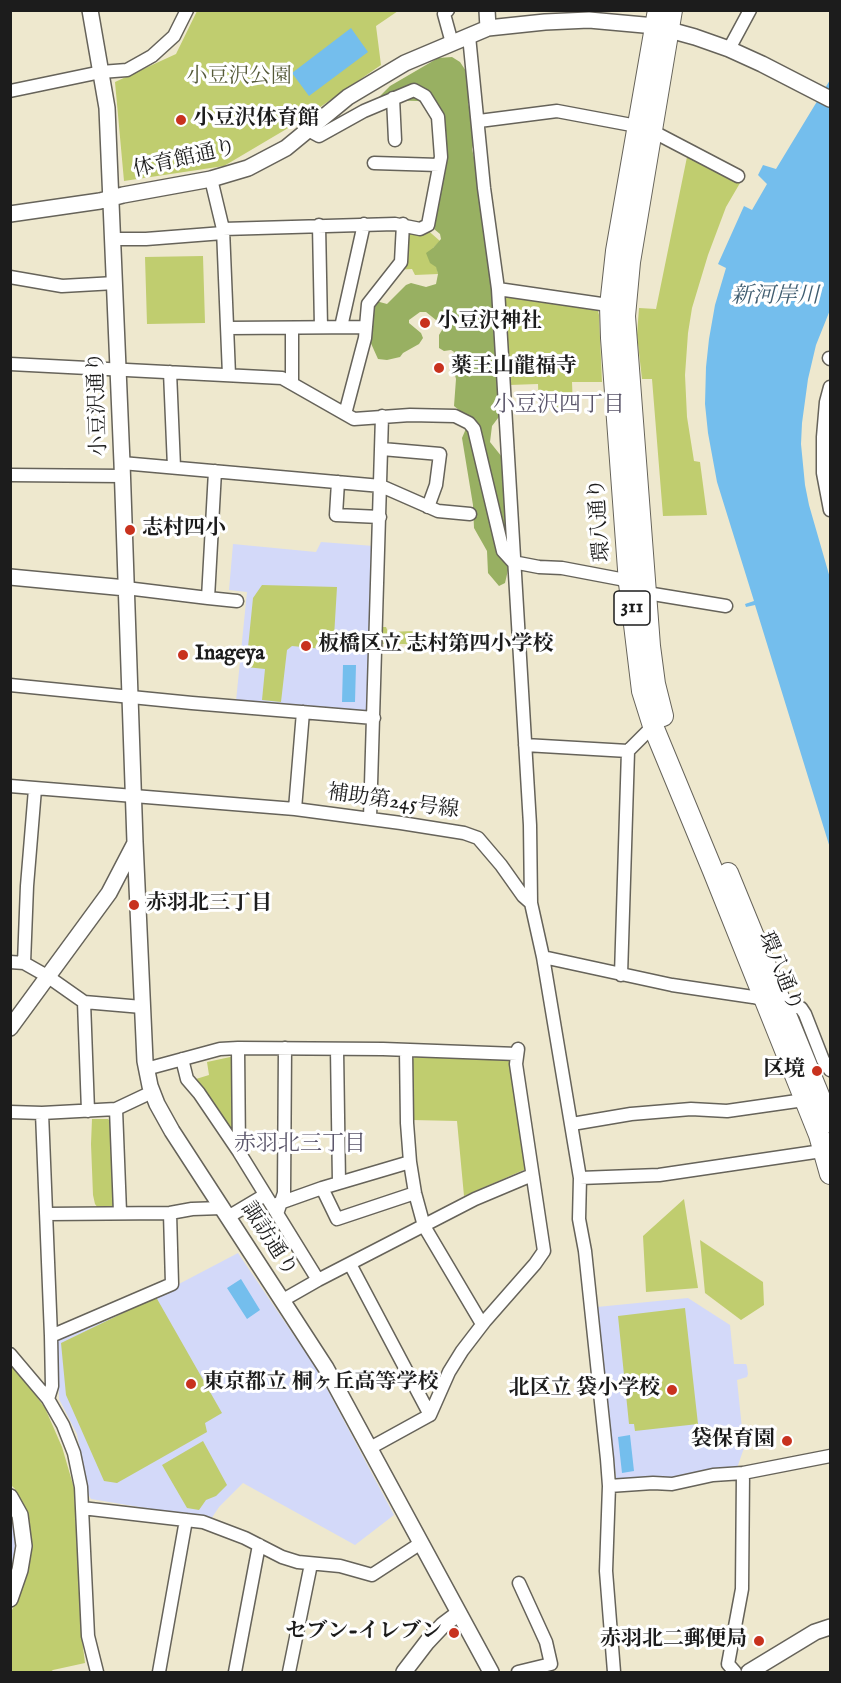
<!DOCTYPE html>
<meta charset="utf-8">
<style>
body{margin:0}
#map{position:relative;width:841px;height:1683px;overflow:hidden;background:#eee8ce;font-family:"IM FELL English",serif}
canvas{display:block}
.frame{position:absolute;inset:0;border:12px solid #1c1c1c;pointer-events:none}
</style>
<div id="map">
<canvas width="841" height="1683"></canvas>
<div class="frame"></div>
</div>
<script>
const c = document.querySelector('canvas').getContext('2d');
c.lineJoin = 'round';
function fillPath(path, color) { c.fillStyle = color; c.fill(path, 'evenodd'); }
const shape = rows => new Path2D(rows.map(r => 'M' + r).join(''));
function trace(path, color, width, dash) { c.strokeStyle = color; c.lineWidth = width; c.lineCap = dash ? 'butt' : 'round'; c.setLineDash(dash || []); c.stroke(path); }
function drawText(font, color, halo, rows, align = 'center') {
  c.font = font + ' "IM FELL English","Noto Serif JP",serif'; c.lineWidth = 6; c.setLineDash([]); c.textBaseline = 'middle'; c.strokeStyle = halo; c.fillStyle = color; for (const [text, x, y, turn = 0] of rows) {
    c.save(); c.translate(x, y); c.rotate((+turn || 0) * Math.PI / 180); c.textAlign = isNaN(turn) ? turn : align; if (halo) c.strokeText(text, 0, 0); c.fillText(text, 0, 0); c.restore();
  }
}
const built = shape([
 [321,542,374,546,368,710,363,714,236,701,247,592,229,590,233,544,316,552],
 [238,1253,316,1368,394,1515,355,1545,243,1483,219,1507,211,1519,91,1499,88,1494,77,1434,59,1399,57,1340,156,1296],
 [688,1298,730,1325,734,1364,746,1364,747,1366,748,1374,747,1377,737,1380,744,1448,737,1468,667,1478,649,1477,620,1480,616,1478,597,1307],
 [11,1509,16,1538,11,1579]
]);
const green = shape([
 [197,11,398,11,376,26,381,65,300,121,224,166,124,181,115,82,176,54],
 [687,157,740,183,726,207,708,255,692,308,688,333,685,375,687,417,694,461,700,462,707,515,663,516,652,379,642,379,637,335,639,308,656,309],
 [403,224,424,227,440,241,433,248,438,274,415,275,412,269,395,270],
 [203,256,205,323,147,324,145,257],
 [508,295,598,311,599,315,602,382,572,382,573,409,539,409,538,384,509,385,503,300],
 [262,585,337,587,334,637,323,649,292,646,287,650,281,702,262,700,265,669,246,667,253,598],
 [378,627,386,627,388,632,414,631,414,644,378,644],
 [235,1056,235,1129,231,1129,196,1079,209,1075,207,1062],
 [416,1056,511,1059,526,1169,464,1196,457,1121,412,1120,412,1060],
 [92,1119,108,1119,110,1121,115,1206,112,1209,98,1208,95,1204,93,1195,91,1144],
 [684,1199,698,1288,646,1292,643,1236],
 [700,1240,763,1282,764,1305,741,1320,705,1293],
 [156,1297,222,1413,205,1423,207,1432,117,1483,104,1481,66,1395,61,1343],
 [685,1308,698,1424,635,1431,634,1424,629,1424,618,1316],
 [10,1360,45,1408,62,1447,74,1488,82,1639,85,1663,53,1670,50,1672,11,1672,11,1612,15,1604,29,1564,27,1520,15,1489,11,1485],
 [203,1441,227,1485,216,1496,206,1500,199,1510,187,1508,162,1465]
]);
const forest = shape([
 [452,57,460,62,466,71,470,92,468,102,475,137,472,149,476,166,491,272,489,277,494,285,494,324,492,328,495,332,498,381,497,388,502,397,501,414,492,426,490,442,506,462,508,522,504,541,508,570,505,583,499,586,488,573,487,551,474,528,473,505,462,438,470,419,454,406,456,379,452,364,454,352,451,350,444,351,439,348,439,335,442,330,441,324,426,312,420,312,409,320,409,323,421,333,423,338,419,344,403,353,400,357,387,360,378,359,369,339,373,306,376,301,387,304,406,285,411,283,426,287,436,284,438,274,436,267,430,263,426,253,433,248,441,239,440,234,434,229,431,222,446,154,437,109,418,101,379,100,379,97,390,86,438,58]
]);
const water = shape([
 [351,28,368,52,309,96,292,73],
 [830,80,830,310,816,345,808,379,802,423,801,444,805,485,809,505,830,578,830,848,755,605,746,607,745,604,754,601,717,482,708,433,705,404,706,367,709,339,715,305,726,268,718,264,744,206,752,210,767,184,758,175,763,165,776,169],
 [343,665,356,665,355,702,342,702],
 [241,1279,260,1310,247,1319,227,1288],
 [630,1435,634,1471,622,1473,618,1437]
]);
const minor = shape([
 [448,10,444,14,452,43],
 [469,36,484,188,498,289,530,825,531,903,543,957,580,1178,579,1219,585,1251,607,1459,609,1486,606,1571,614,1672],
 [729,49,750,10],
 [10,91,101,72,127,70,152,56,174,36,187,10],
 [393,98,395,140],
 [479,121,557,111,637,126],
 [652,131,738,176],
 [374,163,439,165],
 [211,179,223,229,229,375],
 [319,225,321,327],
 [223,229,395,224,420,229,428,225,441,157,438,117,425,96,414,90,364,111,319,136,308,130],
 [113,239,146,239,223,233],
 [10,277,62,286,115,283],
 [498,289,615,306],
 [341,327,364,224],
 [228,328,366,327],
 [829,358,830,359],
 [10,364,282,378,354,419,410,415,455,416,469,423,474,429,503,551,513,562,539,567,562,568,620,579,653,594,726,606],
 [170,372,174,467],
 [292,382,292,328],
 [830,387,826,402,823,437,823,473,830,510],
 [345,414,365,338,368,304,401,262,403,224],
 [382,449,440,454,436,485,428,507],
 [122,463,381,486,438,511,470,514],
 [10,475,122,476],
 [338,482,336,515,380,517],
 [126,588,208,598,215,471],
 [208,598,237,601],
 [10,685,192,703,374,718],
 [525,745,628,751],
 [10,786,295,809,401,823,464,833,478,838,501,865,523,896,531,903],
 [295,809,303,712],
 [370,818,382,416],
 [543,957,672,985,753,997,801,1008,805,1014,823,1060,830,1070],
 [10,962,24,963,47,976,84,1002,142,1007],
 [24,963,27,886,35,789],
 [621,975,628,751,653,726],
 [84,1002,88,1111],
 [238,1048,239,1152],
 [337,1049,339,1183],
 [406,1050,407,1123,410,1162,415,1193,424,1226,482,1324],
 [182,1059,187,1079,199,1093,239,1152,318,1280],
 [146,1069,220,1049,238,1048,383,1049,517,1054],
 [116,1109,120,1212],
 [10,1112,42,1113,116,1109,152,1092],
 [42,1113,51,1336,52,1386,48,1399],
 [572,1124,631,1114,691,1109,727,1111,804,1100],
 [580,1178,659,1175,815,1152,829,1149],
 [322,1188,337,1219,415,1193],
 [277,1204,322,1188,410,1162],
 [46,1214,170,1213,192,1209,222,1208],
 [277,1214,284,1193,285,1048],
 [228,1217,265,1195],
 [350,1264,430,1415],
 [283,1300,318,1280,475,1199,532,1175],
 [51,1336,172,1284,170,1213],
 [10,1354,48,1399,63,1425,74,1453,81,1487,88,1636,97,1672],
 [370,1448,430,1415,449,1372,462,1351,485,1321,535,1264,544,1251,516,1064,518,1049],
 [609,1486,653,1483,672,1484,713,1475,743,1473,830,1456],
 [82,1508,203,1522,245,1538,282,1557,298,1562,340,1566,372,1575,421,1543],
 [159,1672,186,1520],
 [235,1672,259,1545],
 [289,1672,311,1564],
 [518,1672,551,1664,546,1642,519,1583],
 [735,1672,728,1664,742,1589,743,1473]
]);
const tertiary = shape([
 [90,10,107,108,122,463,135,842,145,1061,150,1086,157,1104,172,1131,326,1368,491,1672],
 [487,10,488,28],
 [10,214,100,201,123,195,211,179,248,168,286,148,348,97,405,63,488,28,545,22,589,20,655,26,695,37,729,49,762,64,830,99],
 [10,577,126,588],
 [10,1028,109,893,134,845],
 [10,1497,20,1515,24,1546,20,1570,10,1599],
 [404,1672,427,1642,443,1625,459,1613],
 [749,1672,815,1632,830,1627]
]);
const primary = shape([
 [658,10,616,251,610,306,611,338,629,583,642,691,653,726,713,871,819,1135,830,1174],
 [663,716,655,684,650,646,625,316,630,262,672,10],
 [728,873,830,1122]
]);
const markers = [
 [181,120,6,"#c8321e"],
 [425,323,6,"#c8321e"],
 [439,368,6,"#c8321e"],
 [130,530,6,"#c8321e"],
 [306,646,6,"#c8321e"],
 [183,655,6,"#c8321e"],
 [134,905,6,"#c8321e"],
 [817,1071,6,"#c8321e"],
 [191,1384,6,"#c8321e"],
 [672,1390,6,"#c8321e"],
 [787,1441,6,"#c8321e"],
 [454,1633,6,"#c8321e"],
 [759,1641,6,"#c8321e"]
];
const shields = [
 [632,608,36]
];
const shieldNames = [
 ["311",632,608]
];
const parkNames = [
 ["小豆沢公園",239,78]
];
const poiNames = [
 ["小豆沢体育館",193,120],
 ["小豆沢神社",437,323],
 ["薬王山龍福寺",451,368],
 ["志村四小",142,530],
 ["板橋区立 志村第四小学校",318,646],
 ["Inageya",195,655],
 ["赤羽北三丁目",146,905],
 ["区境",805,1071,"right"],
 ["東京都立 桐ヶ丘高等学校",203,1384],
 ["北区立 袋小学校",660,1390,"right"],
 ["袋保育園",775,1441,"right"],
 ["セブン-イレブン",442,1633,"right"],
 ["赤羽北二郵便局",747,1641,"right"]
];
const streetNames = [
 ["体育館通り",185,160,-13],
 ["小豆沢通り",99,404,-92],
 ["環八通り",601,520,-94],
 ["補助第245号線",393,803,8],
 ["環八通り",779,972,68],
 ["諏訪通り",268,1240,57]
];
const waterNames = [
 ["新河岸川",775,297]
];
const neighbourhoodNames = [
 ["小豆沢四丁目",559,406],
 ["赤羽北三丁目",300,1145]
];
fillPath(built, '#d3d9f9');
fillPath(green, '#c0cd6f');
fillPath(forest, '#98b062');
fillPath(water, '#74beed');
trace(minor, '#66635a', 15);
trace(tertiary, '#66635a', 18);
trace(primary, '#66635a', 22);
trace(minor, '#fff', 12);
trace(tertiary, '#fff', 15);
trace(primary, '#fff', 20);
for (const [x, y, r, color] of markers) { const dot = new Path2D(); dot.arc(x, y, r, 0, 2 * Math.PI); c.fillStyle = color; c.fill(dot); trace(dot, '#fff', 2); }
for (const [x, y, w] of shields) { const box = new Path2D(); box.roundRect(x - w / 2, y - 17, w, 34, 4.5); c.fillStyle = '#fff'; c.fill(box); trace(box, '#1c1c1c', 1.5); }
drawText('bold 20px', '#1c1c1c', null, shieldNames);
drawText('21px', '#555a39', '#fff', parkNames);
drawText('bold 21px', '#1c1c1c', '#fff', poiNames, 'left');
drawText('21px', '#1c1c1c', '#fff', streetNames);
drawText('italic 22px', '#3f5d70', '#fff', waterNames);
drawText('22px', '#585368', '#fff', neighbourhoodNames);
</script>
